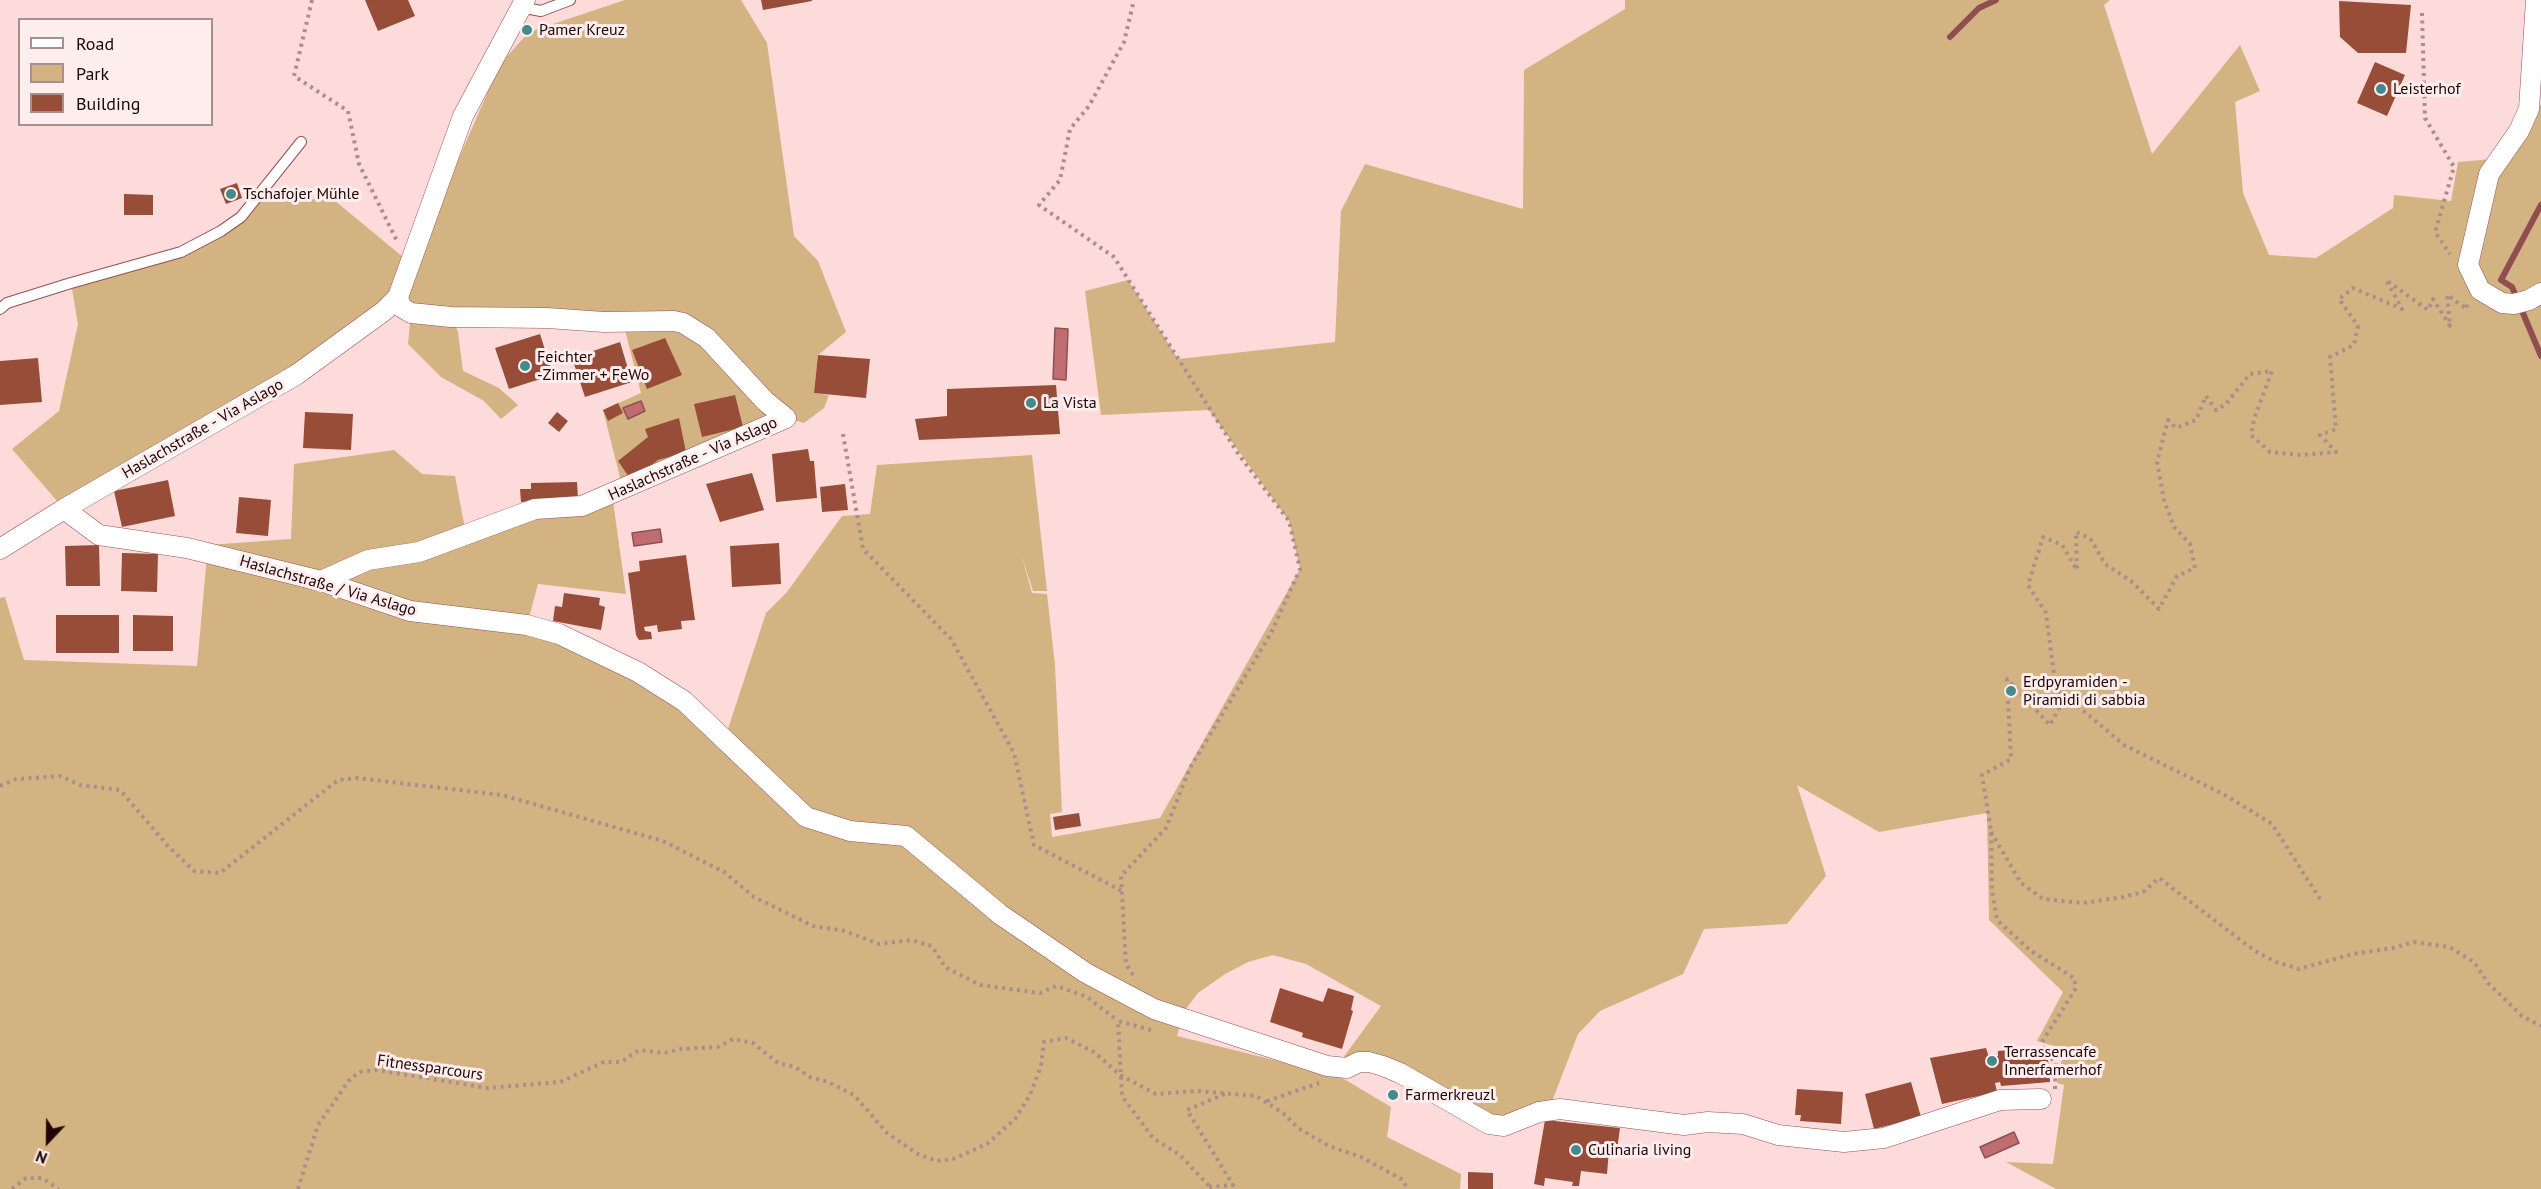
<!DOCTYPE html>
<meta charset="utf-8">
<style>
body{margin:0}
#map{position:relative;width:2541px;height:1189px;overflow:hidden;background:#fddbdb;font-family:"PT Sans",sans-serif}
canvas{display:block}
.legend{position:absolute;left:18px;top:18px;width:195px;height:108px;box-sizing:border-box;background:#feeded;border:2px solid #a59091;margin:0;padding:8px 10px;list-style:none;font-size:18px;color:#1f0507}
.legend li{display:flex;align-items:center;gap:12px;height:30px}
.legend b{width:30px;border:2px solid #a59091}
.north{position:absolute;left:18px;top:1111px;width:60px;height:60px;-webkit-text-stroke:4px #feeded;paint-order:stroke;rotate:202deg;font-size:16px;font-weight:700;line-height:24px;text-align:center;color:#1f0507}
.north::after{content:'';display:block;margin:auto;width:21px;height:27px;background:#1f0507;clip-path:polygon(50% 0,100% 100%,50% 72%,0 100%)}
</style>
<div id="map">
<canvas width="2541" height="1189"></canvas>
<ul class="legend">
<li><b style="height:8px;background:#fff"></b>Road</li>
<li><b style="height:16px;background:#d3b381"></b>Park</li>
<li><b style="height:16px;background:#974d37"></b>Building</li>
</ul>
<div class="north">N</div>
</div>
<script>
const c = document.querySelector('canvas').getContext('2d');
c.lineJoin = 'round';
function fillPath(path, color) { c.fillStyle = color; c.fill(path, 'evenodd'); }
const shape = rows => new Path2D(rows.map(r => 'M' + r).join(''));
function trace(path, color, width, dash) { c.strokeStyle = color; c.lineWidth = width; c.lineCap = dash ? 'butt' : 'round'; c.setLineDash(dash || []); c.stroke(path); }
function drawText(font, color, halo, rows, align = 'center') {
  c.font = font + ' "PT Sans",sans-serif'; c.lineWidth = 6; c.setLineDash([]); c.textBaseline = 'middle'; c.strokeStyle = halo; c.fillStyle = color; for (const [text, x, y, turn = 0] of rows) {
    c.save(); c.translate(x, y); c.rotate((+turn || 0) * Math.PI / 180); c.textAlign = isNaN(turn) ? turn : align; if (halo) c.strokeText(text, 0, 0); c.fillText(text, 0, 0); c.restore();
  }
}
const green = shape([
 [625,0,741,0,767,43,794,236,818,261,846,332,818,355,814,393,829,395,824,408,804,423,786,418,623,489,603,410,641,393,623,322,452,318,458,332,463,371,499,388,518,405,501,419,484,401,441,377,408,344,411,313,384,311,64,509,12,449,59,411,78,324,71,283,130,267,221,231,258,197,334,200,409,262,415,259,500,64,529,32],
 [1625,0,2110,0,2104,5,2152,154,2240,45,2260,91,2235,102,2243,193,2269,255,2316,258,2393,208,2394,195,2451,201,2458,162,2514,157,2541,104,2541,1189,2056,1189,2006,1162,2053,1164,2064,1085,2057,1083,2064,1049,2037,1041,2063,992,1989,920,1987,813,1879,832,1797,785,1826,876,1787,924,1704,929,1683,974,1600,1011,1578,1034,1549,1109,1504,1123,1343,1058,1381,1006,1306,964,1273,955,1248,962,1225,974,1198,993,1185,1010,1177,1036,1339,1076,1391,1107,1387,1137,1461,1174,1460,1189,0,1189,0,598,5,597,24,660,197,666,208,545,291,539,294,464,394,450,422,474,455,476,466,534,612,494,626,594,538,584,527,625,559,634,725,738,766,613,787,592,842,516,870,514,877,465,1032,455,1047,591,1033,591,1021,554,1032,593,1047,594,1055,665,1062,812,1050,814,1052,837,1160,818,1300,569,1289,521,1209,410,1101,415,1085,291,1128,280,1178,359,1335,342,1341,211,1365,164,1523,209,1524,70,1625,9]
]);
const water = shape([
 [1055,328,1068,329,1066,380,1053,379,1055,328],
 [641,401,645,411,628,419,623,408,641,401],
 [660,529,662,542,634,546,632,533,660,529],
 [2014,1132,2019,1143,1985,1158,1980,1147,2014,1132]
]);
const stream = shape([
 [1950,37,1979,8,1996,0],
 [2541,205,2501,280,2512,287,2541,356]
]);
const building = shape([
 [365,0,408,0,415,16,378,31],
 [761,0,812,0,812,1,763,10],
 [2339,1,2411,5,2406,53,2358,53,2340,37],
 [2375,62,2405,75,2387,116,2357,103],
 [237,183,242,198,226,204,220,189],
 [124,194,153,195,153,215,124,215],
 [540,334,553,375,509,389,495,348],
 [665,338,682,375,647,389,632,350],
 [620,342,632,382,585,397,572,358],
 [818,355,870,359,866,398,814,393],
 [38,358,42,402,0,405,0,361],
 [1056,385,1060,434,919,440,915,419,947,416,947,389],
 [735,395,743,427,702,437,694,404],
 [618,403,623,413,608,421,603,410],
 [305,412,353,414,351,450,303,448],
 [557,412,568,421,559,432,548,423],
 [679,418,686,452,658,460,631,480,618,461,648,437,645,429],
 [808,449,810,461,814,461,817,498,776,502,772,454],
 [752,473,764,510,720,522,706,484],
 [168,480,175,516,122,527,114,491],
 [577,482,578,499,521,502,520,489,531,489,531,483],
 [845,484,848,510,822,512,820,487],
 [239,497,271,500,268,536,236,533],
 [779,543,781,584,732,587,730,546],
 [99,545,100,586,66,586,65,546],
 [122,553,158,554,157,592,121,591],
 [686,555,695,620,681,621,682,629,658,632,657,625,644,627,645,631,651,632,652,639,639,640,636,635,628,573,640,571,639,561],
 [564,593,600,598,599,605,605,607,601,630,553,621,555,606,562,607],
 [56,615,119,615,119,653,56,653],
 [133,615,173,616,173,651,133,651],
 [1079,813,1081,826,1055,830,1053,817],
 [1280,988,1323,1002,1328,988,1354,996,1351,1010,1353,1011,1342,1049,1302,1037,1303,1033,1270,1022],
 [2039,1047,2041,1059,2048,1059,2050,1082,2001,1086,2000,1082,1995,1083,1997,1092,1942,1104,1930,1058,1986,1048,1989,1057,1998,1056,1998,1051],
 [1911,1082,1921,1117,1874,1129,1865,1094],
 [1797,1089,1843,1092,1841,1124,1800,1121,1801,1115,1795,1115],
 [1545,1120,1620,1128,1617,1150,1603,1149,1609,1150,1607,1174,1581,1171,1579,1186,1572,1186,1573,1182,1545,1178,1544,1186,1534,1184],
 [1468,1172,1493,1173,1493,1189,1468,1189]
]);
const path = shape([
 [312,0,294,76,348,111,359,164,398,243],
 [2422,13,2425,118,2454,167,2435,232,2450,254],
 [843,434,863,549,951,639,1014,753,1034,845,1122,891],
 [2066,696,2124,745,2227,796,2272,824,2320,899],
 [0,786,16,779,60,776,80,785,120,790,168,846,194,871,220,873,338,780,357,778,502,795,663,841,724,872,754,897,813,926,845,931,879,944,911,940,932,946,945,967,980,985,1040,993,1056,986,1087,997,1118,1021],
 [1991,832,2021,883,2043,899,2083,903,2123,897,2143,892,2159,878,2255,951,2276,962,2299,969,2353,954,2393,948,2414,942,2449,947,2474,962,2488,983,2522,1016,2541,1026],
 [1133,975,1126,964,1121,876,1166,828,1190,768,1271,633,1300,569,1289,521,1239,455,1114,257,1039,205,1060,180,1070,129,1089,106,1124,42,1134,0],
 [1151,1030,1118,1021,1122,1096,1153,1138,1180,1155,1212,1189],
 [2055,1089,2056,1063,2044,1051,2042,1042,2076,988,2074,978,2031,951,1997,920,1992,891,1991,831,1982,775,2011,759,2007,679,2050,725,2066,696,2056,690,2046,613,2028,585,2043,537,2062,545,2077,570,2076,532,2090,538,2105,564,2131,581,2159,609,2177,576,2195,568,2190,544,2174,527,2164,500,2157,462,2168,420,2176,428,2196,420,2206,396,2216,410,2226,404,2250,374,2272,371,2254,419,2251,435,2270,452,2301,455,2336,452,2320,435,2336,429,2330,357,2354,345,2358,326,2339,299,2353,288,2402,309,2386,280,2428,310,2433,299,2450,326,2447,295,2467,309,2467,302],
 [1267,1101,1319,1083],
 [1209,1187,1233,1185,1187,1110,1225,1094],
 [12,1189,26,1178,42,1178,59,1189],
 [298,1189,318,1125,350,1079,360,1072,377,1070,488,1088,560,1082,604,1062,621,1062,639,1050,664,1053,681,1049,718,1047,733,1039,753,1043,778,1063,795,1067,810,1077,828,1082,854,1095,887,1133,918,1154,937,1161,953,1159,987,1144,1015,1119,1030,1095,1041,1066,1044,1042,1066,1038,1094,1052,1120,1075,1156,1094,1197,1091,1256,1096,1283,1113,1298,1128,1329,1146,1361,1157,1403,1180,1407,1189]
]);
const service = shape([
 [520,7,541,11,570,0],
 [0,309,7,303,71,283,181,252,221,231,241,217,301,142]
]);
const minor = shape([
 [2536,0,2529,109,2519,131,2489,174,2468,265,2480,290,2502,303,2514,304,2529,300,2541,293],
 [398,297,401,307,411,313,451,317,547,318,604,322,674,321,683,323,707,338,765,401,786,418],
 [64,509,99,535,187,548,321,581,410,611,527,625,559,634,638,672,684,701,806,817,850,831,906,836,1001,915,1086,973,1154,1009,1327,1066,1347,1068,1359,1062,1369,1062,1383,1066,1400,1073,1489,1124,1504,1126,1539,1112,1560,1109,1684,1125,1708,1122,1743,1124,1778,1135,1844,1142,1884,1138,2000,1100,2041,1099],
 [0,549,64,509,296,375,384,311,398,297,463,116,525,0],
 [321,581,368,560,419,552,535,509,582,506,786,418]
]);
const markers = [
 [527,30,6,"#428a8c"],
 [2381,89,6,"#428a8c"],
 [231,194,6,"#428a8c"],
 [525,366,6,"#428a8c"],
 [1031,403,6,"#428a8c"],
 [2011,691,6,"#428a8c"],
 [1992,1061,6,"#428a8c"],
 [1393,1095,6,"#428a8c"],
 [1576,1150,6,"#428a8c"]
];
const poiNames = [
 ["Pamer Kreuz",539,30],
 ["Leisterhof",2393,89],
 ["Tschafojer Mühle",243,194],
 ["Feichter",537,357],
 ["-Zimmer + FeWo",537,375],
 ["La Vista",1043,403],
 ["Erdpyramiden -",2023,682],
 ["Piramidi di sabbia",2023,700],
 ["Terrassencafe",2004,1052],
 ["Innerfamerhof",2004,1070],
 ["Farmerkreuzl",1405,1095],
 ["Culinaria living",1588,1150]
];
const streetNames = [
 ["Haslachstraße - Via Aslago",203,429,-30],
 ["Haslachstraße - Via Aslago",693,459,-24],
 ["Haslachstraße / Via Aslago",328,586,16],
 ["Fitnessparcours",430,1068,8]
];
fillPath(green, '#d3b381');
fillPath(water, '#c06d71');
trace(water, '#904e51', 1.5);
trace(stream, '#904e51', 6);
fillPath(building, '#974d37');
trace(service, '#964f53', 12);
trace(minor, '#964f53', 21);
trace(path, '#ac8d8d', 4, [3, 4.5]);
trace(service, '#fff', 10);
trace(minor, '#fff', 20);
for (const [x, y, r, color] of markers) { const dot = new Path2D(); dot.arc(x, y, r, 0, 2 * Math.PI); c.fillStyle = color; c.fill(dot); trace(dot, '#feeded', 2); }
drawText('16px', '#1f0507', '#feeded', poiNames, 'left');
drawText('16px', '#1f0507', '#feeded', streetNames);
</script>
